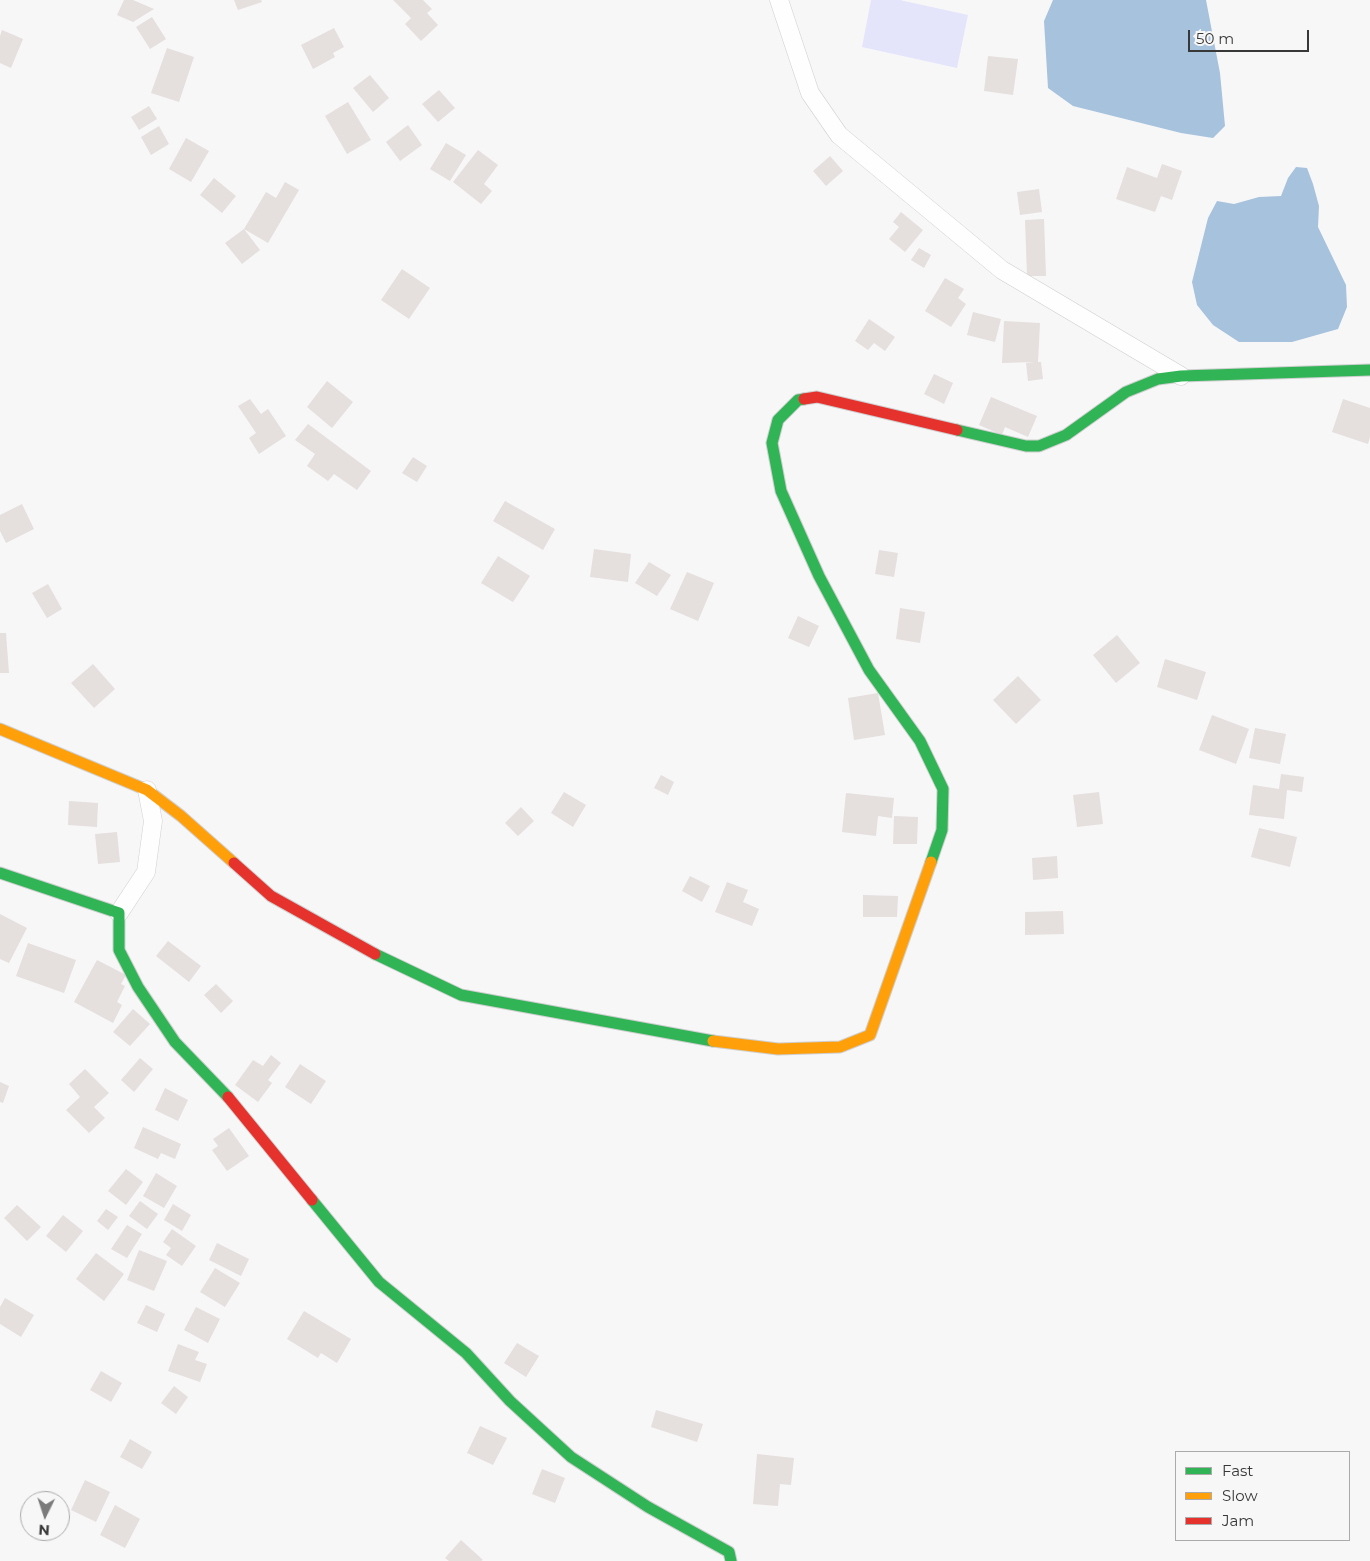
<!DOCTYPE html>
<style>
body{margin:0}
#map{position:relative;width:1370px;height:1561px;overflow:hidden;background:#f7f7f8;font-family:Montserrat,sans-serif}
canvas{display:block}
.legend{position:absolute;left:1175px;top:1451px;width:175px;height:90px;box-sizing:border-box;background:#f7f7f8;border:1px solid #ababab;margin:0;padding:6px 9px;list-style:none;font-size:15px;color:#383838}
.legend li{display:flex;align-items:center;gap:10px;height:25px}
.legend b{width:25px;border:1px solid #ababab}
.north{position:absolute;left:20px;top:1491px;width:50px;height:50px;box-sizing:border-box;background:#f7f7f8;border:1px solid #ababab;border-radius:50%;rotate:184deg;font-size:14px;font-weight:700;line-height:20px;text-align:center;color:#383838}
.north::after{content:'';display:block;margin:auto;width:18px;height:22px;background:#7b7b7b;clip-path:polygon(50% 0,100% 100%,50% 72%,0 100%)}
.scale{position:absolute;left:1188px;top:30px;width:121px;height:22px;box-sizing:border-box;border:2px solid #383838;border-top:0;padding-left:6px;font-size:15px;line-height:18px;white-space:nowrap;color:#383838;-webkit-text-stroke:4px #f7f7f8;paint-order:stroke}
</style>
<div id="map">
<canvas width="1370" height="1561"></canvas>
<ul class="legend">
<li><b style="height:6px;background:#30b455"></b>Fast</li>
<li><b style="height:6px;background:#ff9f0a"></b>Slow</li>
<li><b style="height:6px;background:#e5322d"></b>Jam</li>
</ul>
<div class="north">N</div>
<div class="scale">50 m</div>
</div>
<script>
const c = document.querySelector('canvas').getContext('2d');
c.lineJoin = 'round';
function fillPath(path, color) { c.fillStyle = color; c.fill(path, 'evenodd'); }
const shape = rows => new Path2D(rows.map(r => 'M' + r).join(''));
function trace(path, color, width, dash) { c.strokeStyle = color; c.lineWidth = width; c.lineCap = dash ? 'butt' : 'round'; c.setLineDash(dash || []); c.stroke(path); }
const green = shape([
 [871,0,900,0,968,15,957,68,862,47]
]);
const water = shape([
 [1053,0,1206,0,1220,73,1225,126,1213,138,1181,133,1073,106,1048,88,1044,21],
 [1296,167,1307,168,1313,184,1319,206,1318,227,1346,285,1347,307,1338,329,1292,342,1239,342,1213,325,1197,305,1192,282,1208,218,1217,201,1234,204,1259,197,1281,196,1288,178]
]);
const building = shape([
 [124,0,133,0,154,9,133,22,117,15],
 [234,0,261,0,262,2,238,10],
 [393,0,423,0,432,9,427,13,438,25,421,41,405,24,411,18],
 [152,17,166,39,150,49,136,27],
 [334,28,344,47,333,53,335,57,313,69,301,45],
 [2,30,23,39,11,68,0,63,0,36],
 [167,48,194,57,179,102,151,93],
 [988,56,1018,59,1013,95,984,91],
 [370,75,389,98,373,112,353,88],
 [439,90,455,108,438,122,422,104],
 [348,102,371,140,347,154,325,116],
 [149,106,157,119,139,130,131,117],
 [408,125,422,145,400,161,386,142],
 [159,126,169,144,151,155,141,137],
 [186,138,209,151,191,182,169,169],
 [446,143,466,155,450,181,430,169],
 [478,150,498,165,484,184,492,191,481,204,453,182],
 [830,156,843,171,826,186,813,171],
 [1162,164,1182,171,1172,200,1161,196,1155,212,1116,199,1127,167,1157,178],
 [214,178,236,196,222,213,200,195],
 [285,182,299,190,268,243,244,229,266,192,276,198],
 [1039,189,1042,212,1020,215,1017,192],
 [901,212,923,230,905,252,889,239,899,227,893,222],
 [1044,219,1046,276,1027,276,1025,220],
 [244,229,260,250,242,264,225,243],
 [919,248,931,255,924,268,911,260],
 [402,269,430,288,409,319,381,300],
 [945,278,964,289,958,298,966,304,951,327,925,311],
 [973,312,1001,319,995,342,967,335],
 [869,319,895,337,885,351,874,343,868,350,855,341],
 [1004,321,1040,323,1038,362,1041,362,1043,379,1028,381,1026,363,1035,362,1002,363],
 [934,374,953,383,944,404,924,394],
 [327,381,353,402,332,428,307,407],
 [991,397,1037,416,1028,437,1005,427,1002,435,979,425],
 [250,399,261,414,268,409,286,436,259,454,249,438,256,433,238,406],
 [1343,399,1370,408,1370,437,1368,444,1332,432],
 [308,424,371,471,357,490,334,474,328,481,307,466,315,454,295,440],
 [413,457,427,466,417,482,402,473],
 [505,501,555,529,543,550,493,521],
 [22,504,34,529,6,543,0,531,0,515],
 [594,549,631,554,628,582,590,577],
 [879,550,898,553,894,577,875,574],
 [498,556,530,576,513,602,481,583],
 [649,562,671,575,657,596,635,583],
 [687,572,714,583,698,621,670,609],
 [48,584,62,609,47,618,32,593],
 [900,608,925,612,920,643,896,639],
 [798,616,819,626,809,647,788,638],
 [0,633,6,633,9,673,0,673],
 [1117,635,1140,663,1116,683,1093,655],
 [1165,659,1206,672,1197,700,1157,687],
 [93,664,115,689,94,708,71,683],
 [1018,676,1041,700,1016,724,993,700],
 [878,693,885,735,854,740,848,698],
 [1212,715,1249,729,1236,764,1199,750],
 [1255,728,1286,734,1280,764,1249,758],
 [1281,774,1304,777,1302,792,1287,790,1284,819,1249,815,1253,785,1279,789],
 [661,775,674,782,668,795,654,788],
 [564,792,586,805,573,827,551,813],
 [1099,792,1103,824,1077,827,1073,795],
 [846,793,894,798,892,818,878,816,876,836,842,832],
 [69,801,98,803,97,827,68,825],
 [521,807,534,821,518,836,505,823],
 [894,816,918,817,917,844,893,844],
 [1259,828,1297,837,1290,867,1251,857],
 [117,832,120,862,98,864,95,834],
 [1057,856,1058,878,1033,880,1032,858],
 [690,876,710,886,702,902,682,891],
 [727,882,748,890,743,902,759,909,752,926,715,912],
 [863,895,898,896,897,917,863,917],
 [1063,911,1064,934,1025,935,1025,912],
 [0,914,27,928,9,963,0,959],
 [168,941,201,966,189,982,156,956],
 [28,943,76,960,64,993,16,976],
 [97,960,126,975,121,984,125,986,117,1002,122,1005,113,1023,74,1002],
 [216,984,233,1001,221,1013,204,995],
 [133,1009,150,1024,130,1046,113,1032],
 [271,1055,281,1063,268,1080,272,1083,258,1102,235,1085,253,1060,263,1066],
 [140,1058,153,1069,134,1092,121,1080],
 [300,1064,326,1081,311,1104,285,1087],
 [85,1069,109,1093,94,1107,105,1118,89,1133,66,1110,80,1097,69,1084],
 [0,1082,9,1086,3,1103,0,1102],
 [165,1088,188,1100,178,1121,155,1110],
 [143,1127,181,1144,175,1159,161,1153,158,1159,134,1148],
 [229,1128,249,1156,227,1171,212,1150,218,1146,213,1139],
 [126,1169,143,1182,126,1205,108,1191],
 [156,1173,177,1186,164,1208,143,1196],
 [140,1201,158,1214,147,1229,129,1216],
 [173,1204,191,1215,182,1231,164,1220],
 [17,1205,41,1227,27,1241,4,1218],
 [106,1209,118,1217,108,1230,97,1221],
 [63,1215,83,1231,66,1252,46,1236],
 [127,1225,142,1234,127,1258,111,1249],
 [172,1229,196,1246,182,1266,166,1255,171,1248,163,1242],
 [217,1243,249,1259,241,1276,209,1260],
 [139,1250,167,1261,154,1291,127,1280],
 [96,1253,124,1274,104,1301,76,1279],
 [215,1268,240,1283,225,1307,200,1292],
 [5,1298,34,1315,21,1337,0,1324,0,1307],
 [146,1305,165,1314,157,1332,137,1323],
 [196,1307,220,1319,208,1343,184,1330],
 [304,1311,351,1339,337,1363,321,1353,318,1358,287,1339],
 [517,1343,539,1356,526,1377,504,1363],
 [178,1344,199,1352,195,1360,207,1364,200,1382,168,1371],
 [101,1371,122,1383,111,1402,90,1390],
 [174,1386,188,1397,176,1414,161,1403],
 [656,1410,703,1424,697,1442,651,1427],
 [480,1426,507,1438,493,1465,467,1453],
 [130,1439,152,1452,142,1469,120,1457],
 [757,1454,794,1458,791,1485,780,1484,778,1506,753,1504],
 [542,1469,565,1478,555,1503,532,1494],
 [85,1480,110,1492,96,1522,71,1510],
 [115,1505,140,1519,125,1548,100,1535],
 [461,1540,483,1560,481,1561,449,1561,445,1558]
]);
const street = shape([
 [779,0,810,93,839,135,1002,270,1181,376],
 [119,913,146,872,153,821,147,790]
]);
const fast = shape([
 [804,399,798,400,778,420,772,443,781,491,819,576,869,670,920,741,943,789,942,830,931,862],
 [957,430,1026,446,1039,446,1066,435,1126,392,1158,379,1181,376,1370,370],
 [0,873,119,913,119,950,138,987,175,1042,228,1097],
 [375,954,461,995,713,1041],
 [312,1200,379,1282,466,1353,510,1401,571,1457,648,1507,729,1552,731,1561]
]);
const slow = shape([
 [0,729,147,790,181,816,234,863],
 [713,1041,778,1049,840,1047,870,1035,931,862]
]);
const jam = shape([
 [804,399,817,397,957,430],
 [234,863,271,896,375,954],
 [228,1097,312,1200]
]);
fillPath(green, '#e4e5fb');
fillPath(water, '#a6c2dd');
fillPath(building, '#e5dfde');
trace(street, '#cfcfd0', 19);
trace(fast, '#cfcfd0', 13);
trace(slow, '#cfcfd0', 13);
trace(jam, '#cfcfd0', 13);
trace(street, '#fefefe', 18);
trace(fast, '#30b455', 11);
trace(slow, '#ff9f0a', 11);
trace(jam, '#e5322d', 11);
</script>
